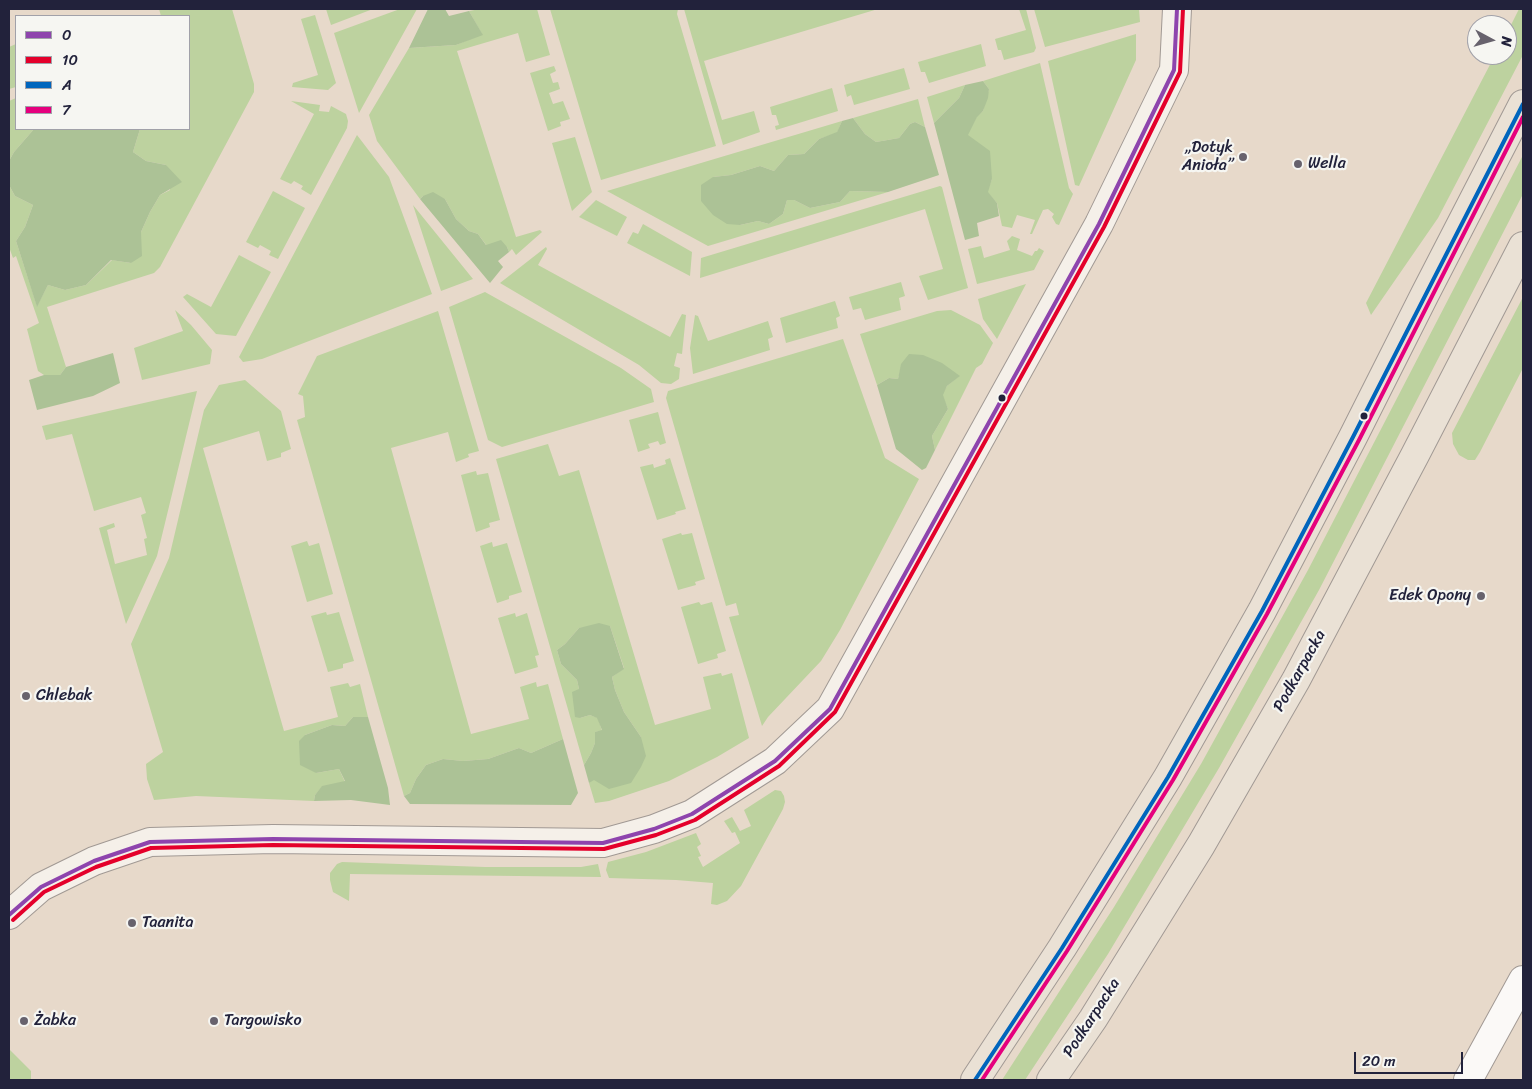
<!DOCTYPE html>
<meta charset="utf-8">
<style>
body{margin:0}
#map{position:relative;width:1532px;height:1089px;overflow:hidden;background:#e7d9ca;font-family:Sriracha,sans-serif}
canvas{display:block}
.frame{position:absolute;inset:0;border:10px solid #22223b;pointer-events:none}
.legend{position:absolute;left:15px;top:15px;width:175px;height:115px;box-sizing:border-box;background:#f6f6f2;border:1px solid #a1a1a9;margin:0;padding:6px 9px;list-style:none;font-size:15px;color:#22223b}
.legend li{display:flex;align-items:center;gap:10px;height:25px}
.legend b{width:25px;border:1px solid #a1a1a9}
.north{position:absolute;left:1467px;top:15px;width:50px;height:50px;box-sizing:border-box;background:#f6f6f2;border:1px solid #a1a1a9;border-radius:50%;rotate:96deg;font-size:14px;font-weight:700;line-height:20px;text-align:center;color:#22223b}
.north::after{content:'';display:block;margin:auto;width:18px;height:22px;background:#67626d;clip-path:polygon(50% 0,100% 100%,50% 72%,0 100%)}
.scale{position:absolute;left:1354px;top:1052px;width:109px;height:22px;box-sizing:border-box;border:2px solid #22223b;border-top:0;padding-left:6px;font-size:15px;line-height:18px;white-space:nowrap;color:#22223b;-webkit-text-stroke:4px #f6f6f2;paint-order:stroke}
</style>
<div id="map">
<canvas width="1532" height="1089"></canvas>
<div class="frame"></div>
<ul class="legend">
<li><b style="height:6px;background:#8e44ad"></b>0</li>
<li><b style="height:6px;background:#e4002b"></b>10</li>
<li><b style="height:6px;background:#0065bd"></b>A</li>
<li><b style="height:6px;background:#e5007d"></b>7</li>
</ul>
<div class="north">N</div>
<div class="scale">20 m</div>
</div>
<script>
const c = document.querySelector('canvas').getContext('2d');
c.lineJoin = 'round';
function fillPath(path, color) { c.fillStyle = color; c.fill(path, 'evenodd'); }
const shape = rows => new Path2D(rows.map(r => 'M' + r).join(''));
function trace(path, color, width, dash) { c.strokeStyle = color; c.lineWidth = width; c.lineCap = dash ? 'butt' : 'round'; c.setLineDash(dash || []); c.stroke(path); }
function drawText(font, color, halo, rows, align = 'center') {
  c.font = font + ' Sriracha,sans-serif'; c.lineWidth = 4.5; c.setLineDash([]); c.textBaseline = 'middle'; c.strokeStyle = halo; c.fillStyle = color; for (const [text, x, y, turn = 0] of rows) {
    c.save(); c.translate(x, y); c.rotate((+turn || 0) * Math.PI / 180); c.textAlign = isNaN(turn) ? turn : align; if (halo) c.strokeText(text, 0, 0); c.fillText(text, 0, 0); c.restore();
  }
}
const green = shape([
 [159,9,232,9,254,84,254,92,160,267,154,273,47,307,66,367,60,375,44,375,38,371,27,329,39,323,16,256,13,258,9,247,9,185,15,196,33,205,25,227,16,241,37,306,48,285,65,290,86,285,112,260,131,263,141,232,150,212,160,195,170,190,166,165,146,161,133,152,140,129,189,129,189,16,161,16],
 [326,9,373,9,331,25],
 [400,9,417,9,359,113,334,33],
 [480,9,537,9,550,55,526,62,518,33,457,51,516,237,540,230,542,232,516,255,512,249,509,252,507,247,487,246,478,234,469,231,456,219,445,199,423,196,420,199,377,141,369,115,409,48,456,45,482,34,469,11],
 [550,9,678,9,677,14,716,146,601,180],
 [684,9,878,9,704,61,722,120,754,111,760,132,723,145],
 [1019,9,1026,9,1036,48,1034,52,1004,60,1001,50,998,50,995,39,1026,30],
 [1034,9,1139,9,1140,22,1045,47],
 [1519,9,1523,9,1523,55,1438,218,1371,315,1366,303,1495,55,1507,55,1507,33],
 [315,15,336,83,328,90,292,87,293,83,318,75,301,19],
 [1136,34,1136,60,1079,186,1075,185,1048,61],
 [16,44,16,87,9,89,9,47],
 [981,44,986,66,929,83,925,72,921,72,918,62],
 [1040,63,1069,188,1073,194,1059,225,1056,224,1052,217,1054,214,1048,209,1043,210,1032,234,1030,234,1035,220,1017,215,1012,228,1002,226,997,203,987,192,992,179,967,135,977,116,983,111,989,89,983,81],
 [554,66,556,71,550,74,553,83,558,82,560,89,549,93,553,104,563,101,570,119,560,122,561,126,548,131,530,73],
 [904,68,910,89,854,105,851,95,847,97,844,85],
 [965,85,959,98,934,123,927,97],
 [832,88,838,111,776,130,775,126,779,125,776,115,772,115,770,107],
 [16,98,16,129,34,129,14,152,9,161,9,101],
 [918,99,925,127,915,122,910,124,899,138,876,142,865,134,853,118],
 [291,101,320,105,319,111,329,112,331,106,346,114,348,121,347,128,311,195,301,189,303,186,294,181,291,184,280,179,314,114],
 [842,121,837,133,819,139,804,154,788,155,774,171,760,166,731,175,713,177,740,225,758,221,769,224,783,214,787,200,794,200,810,208,840,202,850,191,888,192,708,246,607,191],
 [357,135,389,177,432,294,262,359,243,362,239,357],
 [575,137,592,192,572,211,552,143],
 [1523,155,1523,194,1319,590,1219,768,1108,954,1025,1080,1002,1080,1114,907,1201,764,1308,570],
 [940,186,942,187,968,288,928,300,919,276,943,269,925,209,700,278,701,258],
 [273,191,305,208,278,259,269,255,271,251,260,245,258,248,246,242],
 [596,200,627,217,617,236,579,217],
 [413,205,473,279,441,291],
 [643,224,692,252,690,276,627,243,633,232,638,234],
 [1012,236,1020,239,1017,250,1032,256,1035,251,1037,251,1039,248,1044,251,1034,270,977,284,968,249,981,246,984,258,1010,250,1007,241],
 [546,247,547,249,538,265,670,337,682,314,686,315,682,354,677,353,674,366,680,368,679,379,671,384,661,383,639,365,500,283],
 [239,255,271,272,236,336,216,334,183,297,187,294,211,307],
 [901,282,905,296,899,298,901,310,865,320,861,308,853,310,849,297],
 [1026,284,997,339,983,319,978,299],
 [485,292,621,368,651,389,654,402,502,447,488,440,449,307],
 [1523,297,1523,368,1480,452,1475,460,1468,460,1459,455,1453,444,1452,433],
 [835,301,840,316,836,318,838,328,786,343,780,318],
 [175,310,191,325,212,350,210,364,142,380,134,348,183,331],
 [951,310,980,325,993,343,982,364,976,368,935,450,932,436,948,409,942,395,947,386,959,376,902,364,898,379,889,378,877,385,860,334,937,311],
 [438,311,479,451,468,454,469,457,456,462,448,432,391,448,471,734,529,719,520,687,536,682,537,687,548,684,563,739,531,753,519,748,488,759,463,761,443,759,426,765,416,779,410,793,404,796,297,420,305,417,303,396,298,394,317,356],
 [695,315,698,316,708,341,768,321,773,337,768,339,770,350,693,374,690,348],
 [843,339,885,458,919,479,840,630,821,661,768,717,762,726,729,617,739,615,736,603,726,606,666,398,668,391],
 [245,380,281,411,291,449,281,453,281,457,267,461,259,431,203,448,284,731,338,717,330,687,348,683,350,687,360,684,368,717,353,717,345,726,332,725,305,735,316,773,339,769,345,782,322,787,315,795,314,801,196,796,154,800,147,779,146,764,163,752,131,644,169,558,204,410,219,385],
 [197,391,157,556,126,624,99,528,114,523,115,527,107,530,115,564,147,555,144,539,147,538,141,515,146,513,141,497,94,511,72,434,46,440,42,426],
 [658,412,666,443,660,445,658,441,648,444,650,448,638,452,629,420],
 [548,444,559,476,579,470,655,725,711,709,703,677,721,673,722,676,732,673,749,738,717,757,669,781,609,801,595,803,589,783,641,737,624,712,615,690,612,677,624,668,610,626,579,628,565,644,557,650,561,664,577,680,579,689,580,718,590,715,598,718,602,731,595,732,595,743,591,753,584,765,496,459],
 [670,458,686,509,675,512,676,514,657,520,640,467,653,464,654,468,666,464,665,460],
 [476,471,477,475,488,473,500,520,489,523,490,527,476,532,461,475],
 [681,533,682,535,692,533,705,579,695,582,696,585,678,590,662,539],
 [307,541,309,546,319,543,333,594,307,602,291,546],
 [492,542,493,547,507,543,522,592,509,596,509,599,497,603,480,546],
 [699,602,701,605,712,602,726,651,717,654,718,658,698,664,681,607],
 [326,612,327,615,339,612,354,661,343,664,343,668,328,672,311,616],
 [515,613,516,617,527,613,539,655,535,656,538,667,515,674,498,618],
 [775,790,781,791,784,796,785,802,783,809,741,886,727,901,717,905,711,904,713,883,676,880,609,878,606,870,608,862,646,852,696,833,701,844,697,847,701,856,698,857,703,867,740,843,735,832,732,833,724,821,732,817,740,831,751,826,744,810],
 [342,862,485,867,581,867,598,864,601,877,350,874,349,901,333,892,330,880,330,873,337,864],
 [9,1049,31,1071,31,1080,9,1080]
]);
const forest = shape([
 [428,9,445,9,449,16,469,11,483,35,456,45,409,48],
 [983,81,989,89,988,98,983,111,977,117,968,135,990,151,992,179,988,192,997,203,999,216,977,223,979,236,965,240,934,123,959,98,965,85],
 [853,118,865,134,876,142,899,138,910,124,915,122,925,127,939,175,888,192,850,191,840,202,810,208,794,200,787,200,783,214,769,224,758,221,740,225,727,224,713,215,701,201,701,185,713,177,731,175,760,166,774,171,788,155,804,154,819,139,837,132,842,121],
 [34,129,140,129,133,152,146,161,166,165,182,182,160,195,150,212,141,232,142,256,131,263,111,260,86,285,65,290,48,285,37,307,16,241,25,227,33,205,15,196,9,185,9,161,14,152],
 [433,192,445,199,456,219,469,231,478,234,486,245,501,240,507,247,509,252,498,261,503,267,490,283,420,199,423,196],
 [113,353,120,383,93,396,37,410,29,380,44,375,60,375,66,367],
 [909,354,923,355,942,363,960,376,947,386,943,395,948,409,932,436,935,450,926,468,922,470,896,449,877,385,889,378,898,379,901,364],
 [599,623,610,626,624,669,612,677,615,690,624,712,641,737,646,756,641,767,631,783,609,789,594,780,589,783,584,765,591,753,595,743,595,732,602,730,597,718,590,715,580,718,575,717,572,692,579,689,577,680,561,664,557,650,565,644,579,628],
 [353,717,368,717,388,788,390,805,351,800,314,801,315,795,322,786,345,781,339,769,316,773,300,765,299,741,305,735,332,725,345,726],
 [563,739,578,793,571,805,410,804,404,796,410,793,416,779,426,765,443,759,463,761,488,759,519,748,531,753]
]);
const street = shape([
 [1468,1080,1523,980]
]);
const secondary = shape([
 [9,915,41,887,94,861,150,842,273,839,603,843,654,829,692,814,775,761,830,709,1099,224,1174,70,1177,9]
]);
const primary = shape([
 [975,1080,1062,948,1168,777,1262,611,1353,437,1425,294,1523,104],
 [1051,1080,1093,1019,1201,845,1296,680,1415,455,1523,246]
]);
const bus1 = shape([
 [9,915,41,887,94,861,150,842,273,839,603,843,654,829,692,814,775,761,830,709,1099,224,1174,70,1177,9]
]);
const bus2 = shape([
 [13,920,44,892,96,867,151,848,273,845,604,849,656,835,695,820,779,766,835,712,1104,227,1180,72,1183,9]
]);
const bus3 = shape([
 [975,1080,1062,948,1168,777,1262,611,1353,437,1523,104]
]);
const bus4 = shape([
 [982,1080,1067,951,1173,780,1267,614,1359,440,1523,117]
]);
const markers = [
 [1243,157,5,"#67626d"],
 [1298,164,5,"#67626d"],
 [1002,398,4.5,"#22223b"],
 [1364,416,4.5,"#22223b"],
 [1481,596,5,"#67626d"],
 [26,696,5,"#67626d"],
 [132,923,5,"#67626d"],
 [24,1021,5,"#67626d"],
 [214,1021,5,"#67626d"]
];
const poiNames = [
 ["„Dotyk",1233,148,"right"],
 ["Anioła”",1233,166,"right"],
 ["Wella",1308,164],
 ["Edek Opony",1471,596,"right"],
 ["Chlebak",36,696],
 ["Taanita",142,923],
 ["Żabka",34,1021],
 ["Targowisko",224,1021]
];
const streetNames = [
 ["Podkarpacka",1300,671,-61],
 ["Podkarpacka",1092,1018,-57]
];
fillPath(green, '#bdd29f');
fillPath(forest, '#acc296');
trace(street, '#a19994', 30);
trace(secondary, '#a19994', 30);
trace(primary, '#a19994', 30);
trace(street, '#fbf9f7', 28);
trace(secondary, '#f5f0e9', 28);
trace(primary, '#eae1d5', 28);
trace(bus1, '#8e44ad', 4);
trace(bus2, '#e4002b', 4);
trace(bus3, '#0065bd', 4);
trace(bus4, '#e5007d', 4);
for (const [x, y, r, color] of markers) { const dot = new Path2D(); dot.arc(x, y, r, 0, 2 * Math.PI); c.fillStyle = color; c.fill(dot); trace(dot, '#f6f6f2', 2); }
drawText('16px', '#22223b', '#f6f6f2', poiNames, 'left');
drawText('16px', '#22223b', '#f6f6f2', streetNames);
</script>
